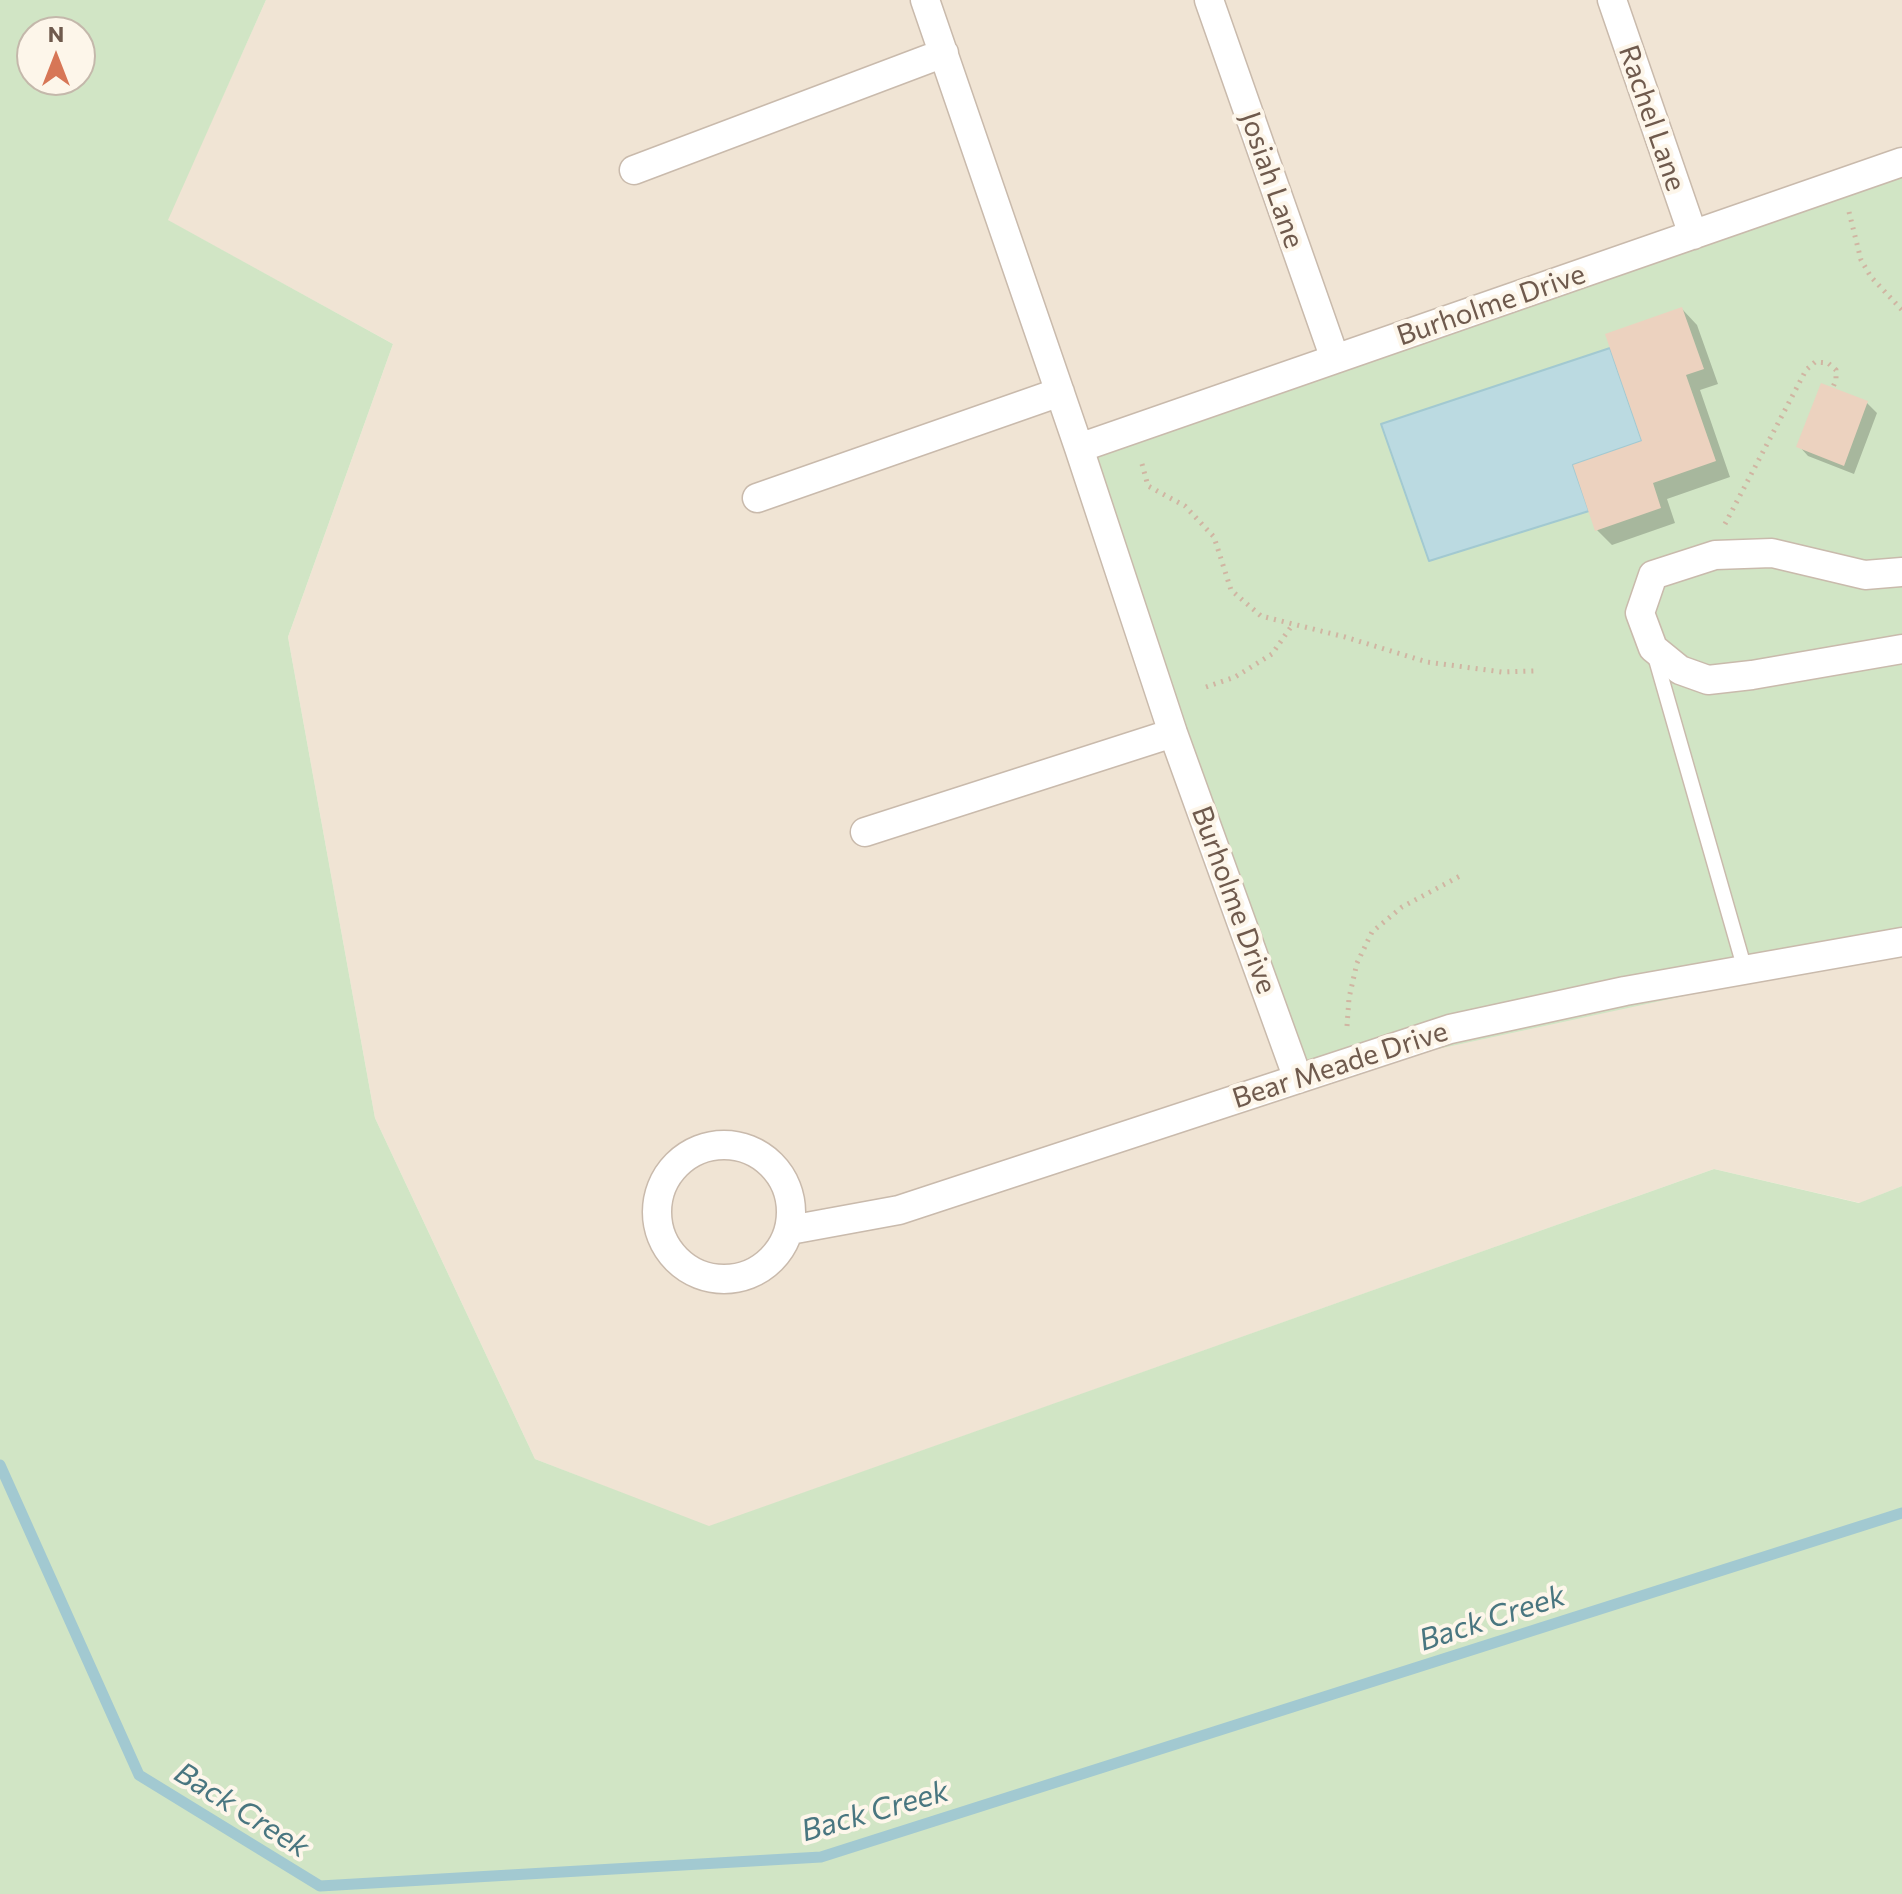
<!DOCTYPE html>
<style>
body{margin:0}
#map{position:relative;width:1902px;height:1894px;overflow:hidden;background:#faf2e4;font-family:Commissioner,sans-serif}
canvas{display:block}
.north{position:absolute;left:16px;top:16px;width:80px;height:80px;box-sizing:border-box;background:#fdf6ea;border:2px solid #c4b8ab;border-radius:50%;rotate:0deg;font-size:22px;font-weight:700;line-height:32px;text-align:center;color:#6f5a4d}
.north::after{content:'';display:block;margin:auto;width:28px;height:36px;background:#d77656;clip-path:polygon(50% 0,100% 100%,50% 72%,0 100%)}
</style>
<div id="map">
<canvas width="1902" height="1894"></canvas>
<div class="north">N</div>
</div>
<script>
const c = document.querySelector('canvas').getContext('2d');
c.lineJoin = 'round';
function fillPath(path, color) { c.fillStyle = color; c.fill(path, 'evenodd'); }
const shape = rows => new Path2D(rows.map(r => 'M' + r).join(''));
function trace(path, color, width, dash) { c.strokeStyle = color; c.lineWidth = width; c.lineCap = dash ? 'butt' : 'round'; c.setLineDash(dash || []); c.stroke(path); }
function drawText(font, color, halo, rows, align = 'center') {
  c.font = font + ' Commissioner,sans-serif'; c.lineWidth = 8; c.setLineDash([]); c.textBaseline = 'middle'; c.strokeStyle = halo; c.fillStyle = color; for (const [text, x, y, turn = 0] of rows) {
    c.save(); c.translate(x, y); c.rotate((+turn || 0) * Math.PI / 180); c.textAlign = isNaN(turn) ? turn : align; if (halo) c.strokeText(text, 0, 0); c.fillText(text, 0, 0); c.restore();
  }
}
const residential = shape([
 [266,0,1902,0,1902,1186,1860,1203,1714,1169,708,1527,535,1459,375,1118,288,637,393,344,167,220]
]);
const green = shape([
 [0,0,266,0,168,220,393,344,288,637,375,1118,535,1459,709,1526,1714,1169,1859,1203,1902,1186,1902,1894,0,1894],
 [32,32,80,32,80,80,32,80],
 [1902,162,1902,949,1298,1079,1079,448]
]);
const water = shape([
 [1610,348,1642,441,1573,465,1589,511,1429,561,1381,424,1610,348]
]);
const shadow = shape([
 [1682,309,1697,325,1718,384,1700,390,1730,477,1667,499,1675,523,1612,545,1597,530,1645,443],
 [1822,386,1867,403,1877,413,1854,474,1808,456,1799,446]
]);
const stream = shape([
 [0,1465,139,1775,320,1886,821,1857,1902,1513]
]);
const building = shape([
 [1682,307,1704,369,1686,375,1716,461,1653,483,1661,508,1595,531,1573,465,1642,441,1605,334],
 [1821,383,1868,401,1844,466,1796,447]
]);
const path = shape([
 [1849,212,1861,260,1871,277,1902,310],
 [1142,464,1148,486,1185,506,1214,537,1231,590,1261,616,1345,637,1427,662,1502,672,1534,671],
 [1725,524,1806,370,1815,362,1828,363,1836,370,1836,380,1833,387],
 [1206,687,1235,677,1272,654,1293,624],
 [1347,1026,1349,998,1357,963,1372,932,1402,907,1460,876]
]);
const lane = shape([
 [1655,656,1745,970]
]);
const street = shape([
 [925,0,1079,448,1173,733,1298,1079],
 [1209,0,1335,359],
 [1612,0,1693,235],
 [634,170,944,53],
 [1079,448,1902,162],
 [757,498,1060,392],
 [1902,572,1865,575,1772,553,1715,555,1653,575,1640,613,1653,648,1680,670,1708,680,1752,675,1902,649],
 [865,832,1173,733],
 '657 1212a67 67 0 1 1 134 0a67 67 0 1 1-134 0Z',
 [790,1230,899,1210,1450,1029,1625,991,1902,942]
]);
const streetNames = [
 ["Rachel Lane",1652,118,71],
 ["Josiah Lane",1272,180,71],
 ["Burholme Drive",1491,305,-19],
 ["Burholme Drive",1234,900,70],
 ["Bear Meade Drive",1340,1065,-18]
];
const waterNames = [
 ["Back Creek",1492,1618,-18],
 ["Back Creek",242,1810,32],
 ["Back Creek",875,1811,-16]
];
fillPath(residential, '#f0e4d4');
fillPath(green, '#d1e5c5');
fillPath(water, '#bbdae1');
trace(water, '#a2c9d1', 2);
fillPath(shadow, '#0003');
trace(stream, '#a2c9d1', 11);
fillPath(building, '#ecd2bf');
trace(lane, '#c9baac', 17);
trace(street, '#c9baac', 31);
trace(path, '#d0b5a2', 5, [2, 6]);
trace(lane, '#fff', 14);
trace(street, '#fff', 28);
drawText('28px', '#6f5a4d', '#fdf6ea', streetNames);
drawText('italic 30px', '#497680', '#fdf6ea', waterNames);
</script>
